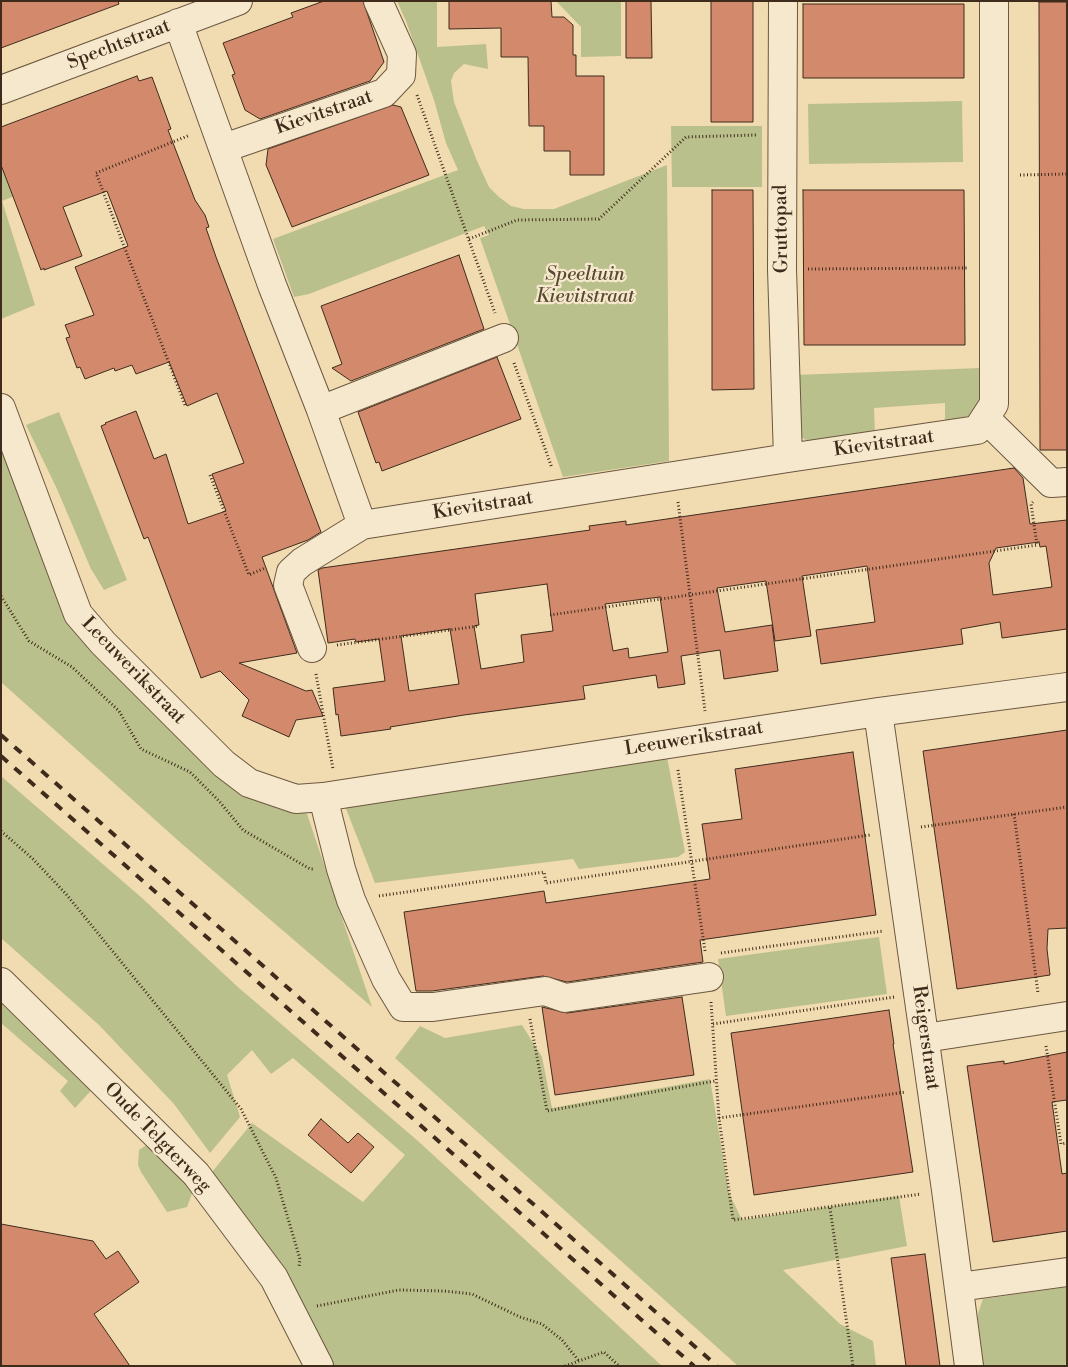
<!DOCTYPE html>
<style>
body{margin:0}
#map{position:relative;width:1068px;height:1367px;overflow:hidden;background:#f1dbb0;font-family:"Libre Bodoni",serif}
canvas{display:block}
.frame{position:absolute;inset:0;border:2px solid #3f2b1c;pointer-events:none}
</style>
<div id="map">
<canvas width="1068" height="1367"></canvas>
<div class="frame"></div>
</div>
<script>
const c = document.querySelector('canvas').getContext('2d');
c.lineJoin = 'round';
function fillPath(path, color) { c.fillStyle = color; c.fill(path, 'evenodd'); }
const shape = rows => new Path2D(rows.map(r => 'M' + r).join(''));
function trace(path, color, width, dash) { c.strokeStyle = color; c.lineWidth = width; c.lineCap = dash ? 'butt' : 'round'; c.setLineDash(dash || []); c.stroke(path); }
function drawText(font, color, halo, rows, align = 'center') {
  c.font = font + ' "Libre Bodoni",serif'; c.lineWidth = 4.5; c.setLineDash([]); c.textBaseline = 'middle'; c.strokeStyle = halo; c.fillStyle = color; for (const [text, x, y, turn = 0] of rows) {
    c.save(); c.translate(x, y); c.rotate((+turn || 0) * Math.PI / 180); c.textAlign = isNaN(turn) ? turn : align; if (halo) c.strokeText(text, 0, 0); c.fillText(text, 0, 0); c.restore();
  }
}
const green = shape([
 [397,1,437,1,437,47,486,44,488,69,464,64,454,73,451,81,454,102,477,161,489,187,499,197,511,206,524,209,554,209,667,165,669,461,563,477,480,238,489,235,484,226,309,294,294,297,273,239,458,170,446,143,434,100,406,21],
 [556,1,621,1,621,56,581,57,581,27],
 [962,101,963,162,809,164,808,104],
 [671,126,762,126,762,187,672,187],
 [1,141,22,193,2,201,35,305,1,319],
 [981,368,982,399,969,418,945,422,945,403,874,408,875,434,807,441,795,432,794,375],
 [59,412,127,580,104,590,91,569,57,489,26,425],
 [1,450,47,568,280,803,307,814,372,1007,182,844,1,682],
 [667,757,685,852,678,857,579,869,573,859,375,883,345,806],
 [1,776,142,898,239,988,418,1141,662,1366,330,1366,292,1283,272,1258,212,1172,252,1123,363,1202,405,1155,293,1058,271,1074,252,1050,227,1075,240,1117,210,1153,174,1104,99,1025,1,938],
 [879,937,887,994,726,1016,718,959],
 [1,998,97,1084,75,1108,60,1091,68,1081,1,1023],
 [522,1025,542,1057,552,1108,710,1079,729,1193,742,1220,899,1196,907,1246,783,1270,840,1324,873,1341,876,1366,738,1366,395,1058,420,1026,445,1038],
 [148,1144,160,1149,193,1191,187,1207,167,1212,141,1172,138,1165,139,1150],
 [1067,1287,1067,1357,1065,1366,981,1366,977,1326,978,1313,983,1299]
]);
const building = shape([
 [1,1,118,1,119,4,1,48,1,1],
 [324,1,363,1,384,62,370,81,260,119,245,110,232,75,235,74,223,43,293,17,291,13,324,1],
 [449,1,551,1,552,17,564,17,573,25,573,55,576,55,576,76,604,76,604,175,570,175,570,151,544,151,544,126,529,126,528,57,501,57,501,28,449,29,449,1],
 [626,1,651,1,652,58,626,58,626,1],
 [711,1,753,1,753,122,711,122,711,1],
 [1039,2,1067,2,1067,450,1040,450,1039,2],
 [803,4,964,4,964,78,803,78,803,4],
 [137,76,139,81,152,77,171,129,168,130,195,200,205,215,209,227,206,228,216,257,321,532,308,540,262,557,297,653,239,663,306,691,312,690,323,716,296,720,289,737,242,716,249,700,220,671,201,678,148,537,144,539,101,426,106,424,105,423,136,411,154,459,166,454,188,524,226,511,212,474,244,463,217,393,187,406,169,362,136,374,132,365,115,371,114,368,85,379,80,367,77,368,66,338,70,337,65,325,94,315,75,267,128,246,107,191,63,207,82,256,44,270,44,268,41,270,1,165,1,127,137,76],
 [393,105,401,107,429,175,292,227,266,165,268,149,393,105],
 [712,190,753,190,754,389,712,390,712,190],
 [803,190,964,190,965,345,804,345,803,190],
 [459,255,484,329,351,381,332,368,342,364,321,306,459,255],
 [497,357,521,419,382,471,379,462,376,463,358,412,497,357],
 [1014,468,1023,478,1030,524,1067,520,1067,629,1002,638,1000,622,961,629,963,644,821,664,816,630,875,622,867,566,802,576,811,636,775,641,766,581,717,588,725,632,772,625,778,671,724,679,720,650,681,656,685,684,658,688,656,675,583,686,585,699,464,715,390,727,391,729,341,736,338,714,336,715,333,688,385,681,379,639,356,642,355,639,328,643,318,570,322,568,590,530,589,526,626,521,626,525,1014,468],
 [1039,542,1040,547,1046,546,1052,587,993,595,989,563,996,548,1039,542],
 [547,584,553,631,521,635,524,662,481,669,474,626,479,625,475,594,547,584],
 [660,597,668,652,629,658,628,648,613,651,605,604,660,597],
 [450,629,459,684,409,691,401,636,450,629],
 [1067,730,1067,928,1048,929,1047,949,1050,975,957,989,923,751,1067,730],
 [853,752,876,915,700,940,703,962,567,982,543,976,432,991,416,991,404,912,544,891,546,903,710,879,702,824,742,819,735,769,853,752],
 [682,997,694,1075,555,1095,542,1007,567,1013,682,997],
 [889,1010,894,1044,893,1044,913,1172,754,1195,731,1033,889,1010],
 [1067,1052,1067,1100,1052,1102,1062,1174,1067,1173,1067,1231,993,1242,967,1066,1004,1061,1004,1064,1067,1052],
 [321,1119,348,1143,358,1133,374,1147,351,1173,308,1135,321,1119],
 [1,1224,93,1241,106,1259,118,1251,139,1282,94,1314,130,1366,1,1366,1,1224],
 [925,1254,940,1366,906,1366,891,1258,925,1254]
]);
const path = shape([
 [417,95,495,313],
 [1020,175,1067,174],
 [469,239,517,220,599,219,686,137,756,135],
 [808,269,967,268],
 [514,363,552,468],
 [185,405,96,173,190,135],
 [210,475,249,575,265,568],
 [678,502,705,711],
 [1,596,29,641,72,667,119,711,141,749,190,772,219,801,243,830,310,869,315,869],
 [550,615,1037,545,1031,504,1033,502],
 [337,645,479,626],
 [316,674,333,769],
 [678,770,705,951],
 [1014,814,1038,993],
 [921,827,1067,807],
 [1,831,33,859,66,894,241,1109,276,1178,300,1259,299,1267],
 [379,896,544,872,546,883,870,835],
 [721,953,884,931],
 [711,1002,719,1118,733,1220,921,1194],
 [530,1019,547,1111,715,1081],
 [713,1024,894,997],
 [1046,1046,1061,1144,1067,1143],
 [719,1118,906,1092],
 [830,1208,853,1366],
 [317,1306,399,1290,444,1291,472,1294,520,1317,542,1324,562,1340,579,1361],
 [565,1366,604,1352,619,1366]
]);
const minor = shape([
 [783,1,782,269,788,458],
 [178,23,272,285,321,410,362,525],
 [1,90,238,1],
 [224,148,384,93,401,75,402,54,378,1],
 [1,408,78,614,103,643,224,764,249,783,296,799,323,797,878,712,1067,687],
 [321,410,504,338],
 [985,418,1051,483,1067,482],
 [312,648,288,585,291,572,302,562,362,525,788,458,977,430,994,404,994,1],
 [878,712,946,1190,969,1366],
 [323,797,341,869,351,900,386,979,403,1007,433,1007,545,991,565,998,709,977],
 [1,982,196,1174,274,1278,319,1366],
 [925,1038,1067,1016],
 [959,1287,1067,1272]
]);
const rail = shape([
 [1,735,717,1366],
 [1,756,694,1366]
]);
const streetNames = [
 ["Spechtstraat",119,45,-21],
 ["Kievitstraat",324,113,-19],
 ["Gruttopad",782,229,-91],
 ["Kievitstraat",884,444,-8],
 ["Kievitstraat",483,506,-9],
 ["Leeuwerikstraat",133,671,46],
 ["Leeuwerikstraat",694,739,-9],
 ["Reigerstraat",925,1038,82],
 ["Oude Telgterweg",157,1138,46]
];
const parkNames = [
 ["Speeltuin",585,275],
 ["Kievitstraat",585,297]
];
fillPath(green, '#bac08b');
fillPath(building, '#d38a6c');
trace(building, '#3f2b1c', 1);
trace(minor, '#6c5741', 30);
trace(path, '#3f2b1c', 3, [1, 2.5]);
trace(minor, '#f6e8cc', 28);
trace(rail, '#3f2b1c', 4, [9, 9]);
drawText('19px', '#3f2b1c', '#f6e8cc', streetNames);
drawText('italic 19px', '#584932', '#f6e8cc', parkNames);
</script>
